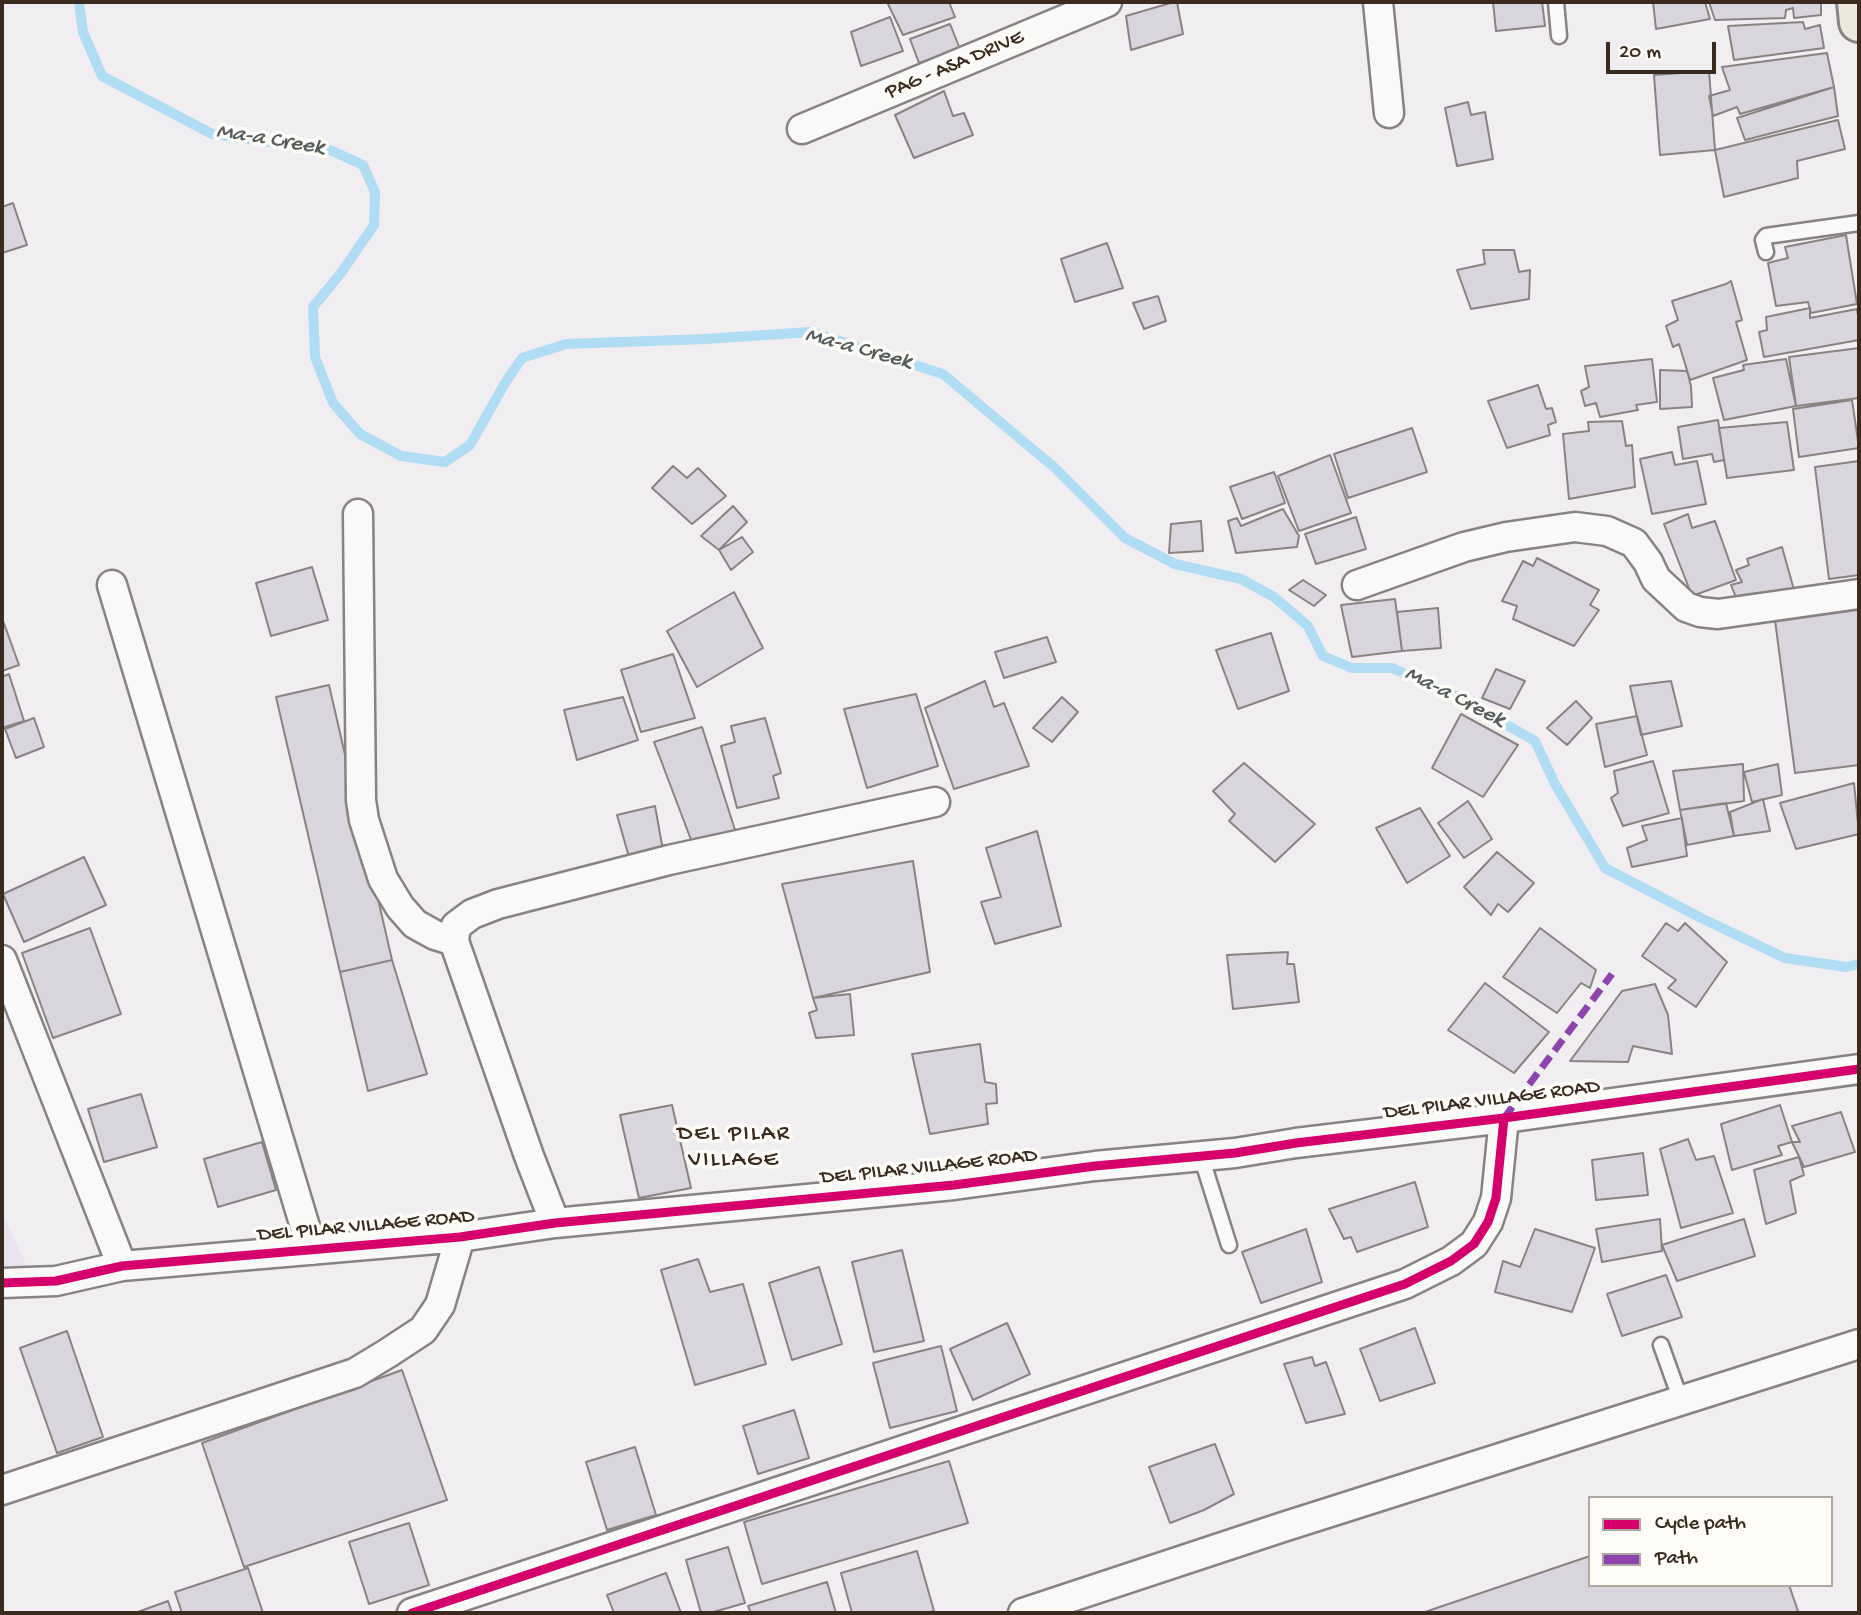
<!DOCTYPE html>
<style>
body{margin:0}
#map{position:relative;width:1861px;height:1615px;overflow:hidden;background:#f0eef1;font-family:"Gochi Hand",sans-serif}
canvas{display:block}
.frame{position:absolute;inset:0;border:4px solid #3b2a1e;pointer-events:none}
.legend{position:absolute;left:1588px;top:1496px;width:245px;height:91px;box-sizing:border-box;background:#fdfcf7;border:2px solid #afa8a0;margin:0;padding:9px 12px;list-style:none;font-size:21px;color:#3b2a1e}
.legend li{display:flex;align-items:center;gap:14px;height:35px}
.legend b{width:35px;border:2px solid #afa8a0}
.scale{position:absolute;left:1606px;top:42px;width:110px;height:32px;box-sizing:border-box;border:4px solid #3b2a1e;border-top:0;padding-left:9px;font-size:21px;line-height:24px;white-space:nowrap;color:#3b2a1e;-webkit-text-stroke:5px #fdfcf7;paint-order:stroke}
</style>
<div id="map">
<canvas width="1861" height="1615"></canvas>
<div class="frame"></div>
<ul class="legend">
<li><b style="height:9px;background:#d6006c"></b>Cycle path</li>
<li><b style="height:9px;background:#8e44ad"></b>Path</li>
</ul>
<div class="scale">20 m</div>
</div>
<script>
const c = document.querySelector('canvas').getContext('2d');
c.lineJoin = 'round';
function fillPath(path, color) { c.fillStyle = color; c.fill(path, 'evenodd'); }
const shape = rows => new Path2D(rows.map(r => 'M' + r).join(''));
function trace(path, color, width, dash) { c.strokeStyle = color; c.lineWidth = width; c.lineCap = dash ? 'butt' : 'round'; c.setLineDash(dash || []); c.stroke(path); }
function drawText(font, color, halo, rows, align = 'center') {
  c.font = font + ' "Gochi Hand",sans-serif'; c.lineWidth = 7; c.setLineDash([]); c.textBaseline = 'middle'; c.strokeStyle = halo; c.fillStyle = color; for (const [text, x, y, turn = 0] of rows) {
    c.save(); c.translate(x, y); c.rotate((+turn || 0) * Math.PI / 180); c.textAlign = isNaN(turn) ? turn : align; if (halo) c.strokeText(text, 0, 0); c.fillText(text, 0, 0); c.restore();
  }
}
const built = shape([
 [2,1211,27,1267,2,1268]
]);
const stream = shape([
 [79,2,83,32,102,76,212,134,330,150,363,165,375,192,374,225,341,273,313,307,315,357,333,403,360,434,401,456,445,462,470,445,505,383,522,358,566,344,705,339,811,332,943,374,1055,468,1125,538,1175,564,1241,579,1274,597,1308,626,1323,656,1352,668,1392,668,1458,697,1535,741,1555,784,1605,868,1703,919,1785,958,1846,967,1859,964]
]);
const building = shape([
 [887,2,949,2,955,17,903,35,887,2],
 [1174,2,1177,2,1183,34,1131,50,1126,16,1174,2],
 [1493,2,1542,2,1545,26,1496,31,1493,2],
 [1653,2,1705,2,1710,19,1656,29,1653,2],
 [1709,2,1821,2,1821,15,1794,18,1793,8,1786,10,1785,18,1715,20,1709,2],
 [890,17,903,51,861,66,851,32,890,17],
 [1803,22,1805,29,1820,25,1824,48,1734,60,1728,26,1803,22],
 [950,24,960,49,919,63,910,39,950,24],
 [1827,53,1834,87,1740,114,1737,107,1713,116,1709,96,1730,90,1722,67,1827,53],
 [1709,71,1715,150,1660,155,1654,75,1709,71],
 [1834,87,1838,116,1745,140,1737,118,1834,87],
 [944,91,953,116,964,113,973,135,914,158,895,115,944,91],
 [1468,102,1471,115,1485,112,1493,159,1457,166,1445,108,1468,102],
 [1838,120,1845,149,1797,161,1798,178,1724,197,1715,150,1838,120],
 [13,203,27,245,2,253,2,207,13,203],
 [1846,235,1857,304,1811,313,1808,302,1776,306,1768,263,1788,258,1785,247,1846,235],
 [1107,243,1123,288,1075,302,1061,259,1107,243],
 [1483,250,1514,250,1519,272,1530,270,1529,299,1471,309,1457,270,1485,264,1483,250],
 [1731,281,1742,320,1736,322,1747,360,1690,380,1679,344,1673,347,1666,326,1678,320,1672,301,1726,284,1731,281],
 [1158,296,1166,321,1144,329,1133,303,1158,296],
 [1810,308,1810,318,1857,309,1859,322,1859,340,1764,357,1759,332,1767,330,1766,317,1810,308],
 [1859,348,1859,398,1796,406,1789,357,1859,348],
 [1652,359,1657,402,1636,405,1638,410,1600,417,1596,403,1585,406,1581,391,1589,387,1585,366,1652,359],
 [1786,359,1796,406,1724,420,1713,378,1744,370,1743,365,1786,359],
 [1660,370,1687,371,1691,386,1692,407,1660,409,1660,370],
 [1538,385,1546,409,1552,408,1556,422,1548,425,1550,435,1507,448,1488,401,1538,385],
 [1852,400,1859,448,1799,457,1793,409,1852,400],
 [1718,420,1724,460,1714,462,1712,454,1683,459,1678,427,1718,420],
 [1622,421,1626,446,1632,445,1635,487,1569,499,1563,434,1589,431,1588,422,1622,421],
 [1787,422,1794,470,1727,478,1719,428,1787,422],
 [1412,428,1427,472,1348,498,1334,454,1412,428],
 [1672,452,1675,465,1697,461,1706,504,1652,514,1640,459,1672,452],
 [1330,455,1351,513,1299,531,1278,476,1330,455],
 [1859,461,1859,575,1829,579,1815,467,1859,461],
 [673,466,687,478,698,468,726,496,692,524,652,488,673,466],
 [1274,472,1285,503,1242,519,1230,487,1274,472],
 [733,506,747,522,719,550,701,536,733,506],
 [1283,509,1299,536,1297,547,1236,553,1228,521,1237,518,1241,526,1283,509],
 [1688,514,1692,528,1715,521,1736,580,1692,596,1664,524,1688,514],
 [1356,517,1366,549,1316,564,1305,534,1356,517],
 [1201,521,1203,551,1169,553,1171,524,1201,521],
 [742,537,753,552,731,570,719,550,742,537],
 [1782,547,1794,590,1739,605,1731,585,1742,582,1736,570,1749,565,1747,559,1782,547],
 [1537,558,1599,590,1590,605,1599,610,1574,646,1513,619,1517,606,1502,601,1523,561,1533,566,1537,558],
 [312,567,328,620,271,636,256,583,312,567],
 [1303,580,1326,595,1314,606,1289,590,1303,580],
 [734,592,763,648,697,687,667,631,734,592],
 [1395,599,1402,651,1352,657,1341,605,1395,599],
 [1438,608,1441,648,1402,651,1397,612,1438,608],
 [1859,609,1859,765,1795,773,1775,620,1859,609],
 [2,618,19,665,2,671,2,618],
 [1271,633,1289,691,1238,709,1216,650,1271,633],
 [1047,637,1056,662,1004,678,995,652,1047,637],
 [673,654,695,718,641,732,621,670,673,654],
 [1496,669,1525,681,1510,709,1482,698,1496,669],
 [9,674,24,721,2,728,2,677,9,674],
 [985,681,994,707,1004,703,1029,766,954,789,925,708,985,681],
 [1671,681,1682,726,1641,735,1630,686,1671,681],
 [329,685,392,960,340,972,276,697,329,685],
 [916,694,938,766,867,788,844,709,916,694],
 [623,697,638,740,577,760,564,710,623,697],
 [1062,697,1078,712,1052,742,1033,728,1062,697],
 [1576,701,1592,718,1567,745,1547,728,1576,701],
 [1461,714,1518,745,1483,797,1432,768,1461,714],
 [1637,716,1647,755,1605,767,1596,724,1637,716],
 [34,718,44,747,16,758,5,729,34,718],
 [765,718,781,773,773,776,779,798,737,808,721,746,735,742,731,726,765,718],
 [702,727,736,833,693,845,654,742,702,727],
 [1653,761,1669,813,1623,826,1611,798,1618,793,1614,771,1653,761],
 [1244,763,1315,824,1275,862,1229,821,1235,814,1213,791,1244,763],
 [1743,764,1744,801,1680,810,1673,771,1743,764],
 [1778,764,1782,795,1752,802,1744,772,1778,764],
 [1854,783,1859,834,1796,849,1780,803,1854,783],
 [1763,799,1770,831,1734,836,1730,812,1763,799],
 [1468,801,1492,839,1464,858,1438,823,1468,801],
 [1726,803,1734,836,1687,845,1680,810,1726,803],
 [655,806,664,856,631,864,617,815,655,806],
 [1420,808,1450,856,1407,883,1376,828,1420,808],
 [1682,818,1687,856,1632,867,1627,848,1647,840,1642,826,1682,818],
 [1037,831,1061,926,995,944,981,902,1001,897,986,848,1037,831],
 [1497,852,1534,883,1508,912,1498,904,1491,915,1464,887,1497,852],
 [84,857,106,905,24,942,3,894,84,857],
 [913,861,930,972,813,998,782,884,913,861],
 [1666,923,1678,931,1685,923,1727,962,1696,1007,1668,988,1676,980,1642,956,1666,923],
 [90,928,121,1014,53,1038,22,953,90,928],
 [1540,928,1596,970,1590,988,1581,983,1557,1013,1503,977,1540,928],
 [1288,952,1287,964,1294,964,1299,1002,1233,1009,1227,955,1288,952],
 [392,960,427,1074,368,1091,340,972,392,960],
 [1485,983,1549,1032,1514,1073,1448,1030,1485,983],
 [1655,984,1668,1015,1672,1054,1633,1046,1628,1062,1570,1061,1622,991,1655,984],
 [850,994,854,1035,816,1038,809,1013,817,1010,813,998,850,994],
 [980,1044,985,1082,996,1084,997,1103,986,1104,988,1124,930,1134,912,1054,980,1044],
 [141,1094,157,1147,104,1162,88,1109,141,1094],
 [672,1105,691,1188,639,1198,620,1115,672,1105],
 [1780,1105,1792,1142,1778,1146,1782,1155,1732,1170,1721,1124,1780,1105],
 [1841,1112,1855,1152,1804,1167,1792,1142,1800,1142,1792,1126,1841,1112],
 [1688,1139,1696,1160,1714,1156,1733,1213,1681,1228,1660,1149,1688,1139],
 [262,1142,276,1190,218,1207,204,1159,262,1142],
 [1643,1153,1648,1195,1596,1200,1592,1160,1643,1153],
 [1799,1157,1804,1175,1790,1181,1796,1213,1766,1224,1754,1170,1799,1157],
 [1415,1182,1428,1227,1357,1252,1351,1237,1344,1239,1329,1209,1415,1182],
 [1660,1219,1662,1251,1602,1262,1596,1229,1660,1219],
 [1744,1219,1755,1256,1677,1281,1662,1245,1744,1219],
 [1306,1229,1322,1282,1261,1303,1242,1252,1306,1229],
 [1535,1229,1595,1248,1572,1312,1495,1292,1503,1261,1520,1267,1535,1229],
 [902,1250,924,1341,874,1352,852,1262,902,1250],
 [698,1259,710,1292,743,1284,766,1364,695,1385,661,1270,698,1259],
 [819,1267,842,1344,792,1360,769,1283,819,1267],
 [1666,1275,1682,1317,1622,1336,1607,1294,1666,1275],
 [1007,1323,1030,1374,973,1400,950,1349,1007,1323],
 [1415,1328,1435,1383,1380,1401,1360,1349,1415,1328],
 [67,1331,103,1437,57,1453,20,1348,67,1331],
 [941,1346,957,1411,890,1428,873,1363,941,1346],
 [1312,1357,1315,1366,1326,1362,1345,1414,1306,1423,1284,1364,1312,1357],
 [402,1370,447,1500,244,1567,202,1443,402,1370],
 [794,1410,809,1458,758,1474,743,1426,794,1410],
 [1215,1444,1234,1494,1204,1510,1170,1523,1149,1467,1215,1444],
 [635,1447,656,1515,607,1530,586,1462,635,1447],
 [949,1461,968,1523,762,1584,744,1522,949,1461],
 [409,1523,429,1585,369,1604,349,1542,409,1523],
 [728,1547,745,1603,710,1613,701,1613,686,1560,728,1547],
 [917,1551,934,1611,925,1613,852,1613,841,1573,917,1551],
 [1590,1556,1590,1585,1789,1585,1798,1611,1792,1613,1422,1613,1590,1556],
 [248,1568,263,1613,182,1613,175,1592,248,1568],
 [666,1573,681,1613,614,1613,607,1595,666,1573],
 [827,1582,836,1613,751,1613,748,1606,827,1582],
 [168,1601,172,1613,135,1613,168,1601]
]);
const lane = shape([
 [1556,2,1559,36],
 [1766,252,1763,240,1766,236,1859,223],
 [1201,1156,1229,1245],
 [1661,1345,1681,1401]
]);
const street = shape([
 [1378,2,1389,113],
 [802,129,1107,2],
 [358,514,361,800,364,820,383,879,400,907,415,924,435,935,454,941],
 [112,585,312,1250],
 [1357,585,1464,547,1506,537,1575,527,1607,531,1634,543,1648,562,1656,579,1686,607,1700,612,1718,614,1859,594],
 [2,960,122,1266],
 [555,1223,529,1156,454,941,456,926,472,914,498,904,669,860,935,802],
 [2,1283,56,1281,122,1266,460,1237,555,1223,954,1185,1095,1166,1235,1153,1296,1143,1504,1118,1859,1069],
 [2,1490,355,1373,388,1353,423,1330,440,1305,460,1237],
 [412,1613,1405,1284,1451,1261,1474,1244,1488,1222,1496,1198,1504,1118],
 [1023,1613,1283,1527,1859,1344]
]);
const primary = shape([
 [1857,2,1859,22]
]);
const quiet = shape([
 [1504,1118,1612,974]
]);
const cycleway = shape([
 [2,1283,56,1281,122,1266,460,1237,555,1223,954,1185,1095,1166,1235,1153,1296,1143,1504,1118,1859,1069],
 [412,1613,1405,1284,1451,1261,1474,1244,1488,1222,1496,1198,1504,1118]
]);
const streetNames = [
 ["PAG - ASA DRIVE",955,66,-23],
 ["DEL PILAR VILLAGE ROAD",1492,1101,-7],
 ["DEL PILAR VILLAGE ROAD",929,1168,-6],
 ["DEL PILAR VILLAGE ROAD",366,1227,-5]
];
const waterNames = [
 ["Ma-a Creek",270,141,9],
 ["Ma-a Creek",858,350,15],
 ["Ma-a Creek",1454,698,27]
];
const neighbourhoodNames = [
 ["DEL PILAR",734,1135],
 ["VILLAGE",734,1161]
];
fillPath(built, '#e9e4ef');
trace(stream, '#b0dcf4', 10);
fillPath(building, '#d9d5df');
trace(building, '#888382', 2);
trace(lane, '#888382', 19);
trace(street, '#888382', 33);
trace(primary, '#888382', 44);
trace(lane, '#f9f9f8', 14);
trace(street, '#f9f9f8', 28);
trace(primary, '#ebe8dd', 38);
trace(quiet, '#8e44ad', 7, [14, 7]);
trace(cycleway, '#d6006c', 9);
drawText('21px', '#3b2a1e', '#fdfcf7', streetNames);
drawText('italic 23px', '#565d5f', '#fdfcf7', waterNames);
c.letterSpacing = '2px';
drawText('23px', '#3b2a1e', '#fdfcf7', neighbourhoodNames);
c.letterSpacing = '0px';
</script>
